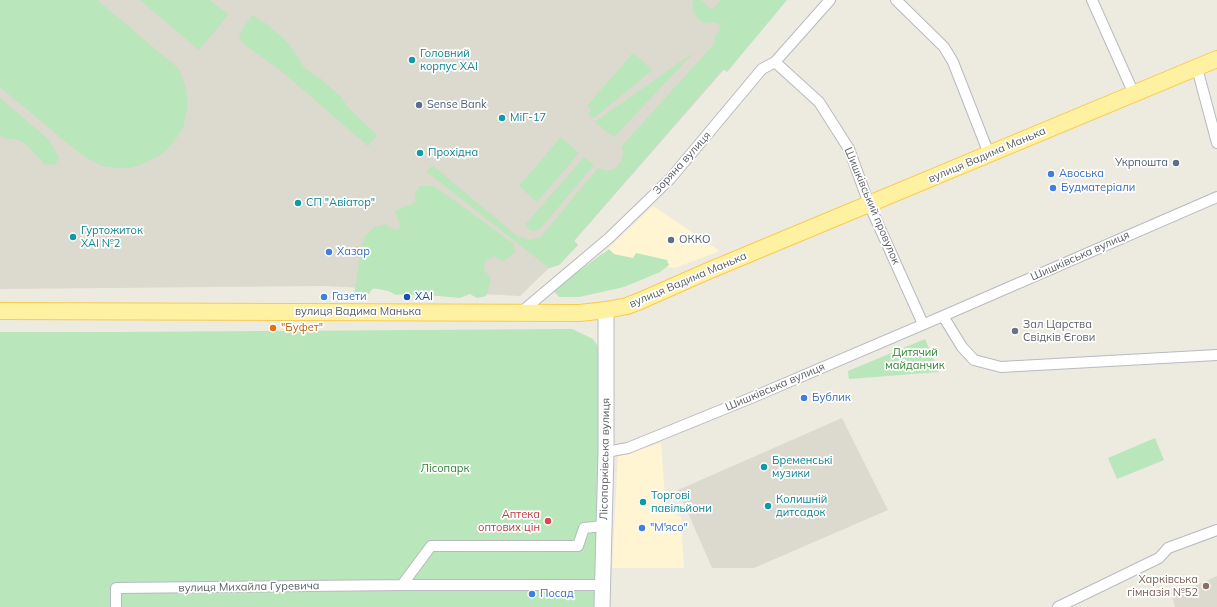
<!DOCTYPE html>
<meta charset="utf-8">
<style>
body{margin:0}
canvas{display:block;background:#edeadf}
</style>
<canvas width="1217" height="607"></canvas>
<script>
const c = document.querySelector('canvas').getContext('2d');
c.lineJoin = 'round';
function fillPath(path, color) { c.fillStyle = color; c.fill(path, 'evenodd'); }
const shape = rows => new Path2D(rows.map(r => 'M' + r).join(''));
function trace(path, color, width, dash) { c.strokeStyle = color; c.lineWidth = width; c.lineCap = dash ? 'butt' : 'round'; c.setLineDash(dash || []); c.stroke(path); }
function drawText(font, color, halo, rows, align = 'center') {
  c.font = font + ' Mulish,sans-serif'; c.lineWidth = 3.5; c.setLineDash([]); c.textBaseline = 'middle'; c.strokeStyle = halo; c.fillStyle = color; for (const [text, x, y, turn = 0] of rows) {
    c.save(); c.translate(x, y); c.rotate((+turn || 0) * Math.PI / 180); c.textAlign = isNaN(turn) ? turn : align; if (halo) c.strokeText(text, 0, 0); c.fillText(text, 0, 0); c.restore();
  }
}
const commercial = shape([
 [653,206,720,251,675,268,624,262,603,253],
 [661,443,666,509,681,517,684,568,612,568,618,456]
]);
const education = shape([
 [0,0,785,0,574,241,578,245,559,265,549,268,520,296,324,286,0,289],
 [842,418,888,510,754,568,712,568,678,490],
 [1217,576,1217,607,1175,607,1172,596]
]);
const green = shape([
 [0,0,97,0,179,69,186,88,188,106,183,128,173,143,161,155,138,166,129,168,120,168,102,166,83,156,0,87],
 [140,0,210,0,228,15,199,50],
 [693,0,701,0,712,10,721,0,787,0,727,72,723,69,574,241,578,245,559,265,549,268,427,172,428,169,433,166,517,236,530,240,541,237,598,168,607,171,616,168,621,161,624,152,621,147,715,43,714,37,719,32,721,24,712,22,703,23,697,18,692,8],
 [253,15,268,25,287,42,299,58,304,68,321,79,340,96,350,110,377,135,368,146,279,69,246,46,239,38,243,28],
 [633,53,652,70,594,118,588,114,592,110,587,106],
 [693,53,614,137,595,122],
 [0,98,48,139,59,157,55,165,45,164,26,144,16,139,6,139,0,136],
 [561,137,579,153,537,202,519,186],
 [584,157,594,165,539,230,532,231,525,225],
 [419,186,434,186,514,244,515,252,503,261,494,256,485,261,484,269,491,280,486,296,477,298,470,294,460,298,438,296,422,297,417,297,415,295,403,294,396,295,388,291,373,288,369,294,354,294,361,249,365,236,373,228,385,224,395,230,401,228,395,211,415,202,415,194],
 [609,249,614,254,633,258,636,253,667,260,669,265,660,272,624,287,579,297,559,297,553,290],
 [572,329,593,339,601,351,598,607,0,607,0,332,115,332],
 [925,339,939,372,849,379,848,371],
 [1155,438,1164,460,1117,479,1108,458]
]);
const street = shape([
 [896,0,944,47,953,62,989,154],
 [1092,0,1134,94],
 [775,62,819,102,849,149,869,204,923,324],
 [1197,68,1217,143],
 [520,313,609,238,670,179,762,69,775,62,830,0],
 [943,316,962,347,974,360,1001,367,1217,355],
 [606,452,628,448,751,398,943,316,1217,197],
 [402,585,602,585],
 [116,607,116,588,402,585,431,546,578,546,584,528,603,526],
 [1058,607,1159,558,1168,548,1217,530]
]);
const secondary = shape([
 [602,607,606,452,606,310]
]);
const primary = shape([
 [0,311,580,313,606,310,627,306,640,301,708,271,1217,59]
]);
const markers = [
 [412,60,4,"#0f9aa8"],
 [419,105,4,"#5c6f8a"],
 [502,118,4,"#0f9aa8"],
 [420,153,4,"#0f9aa8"],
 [1176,163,4,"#5c6f8a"],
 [1051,174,4,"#3f7fe0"],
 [1053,188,4,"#3f7fe0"],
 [298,203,4,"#0f9aa8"],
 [73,237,4,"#0f9aa8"],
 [671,240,4,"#5c6f8a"],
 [329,252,4,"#3f7fe0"],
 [324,297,4,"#3f7fe0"],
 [407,297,4,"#1a4fb4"],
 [273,328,4,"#e8710a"],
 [1015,331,4,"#6b7280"],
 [804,398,4,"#3f7fe0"],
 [764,467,4,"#0f9aa8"],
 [643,502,4,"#0f9aa8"],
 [768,506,4,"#0f9aa8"],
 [548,521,4,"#e0444e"],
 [642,528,4,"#3f7fe0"],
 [1206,586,4,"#8d6e63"],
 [532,594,4,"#3f7fe0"]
];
const cultureNames = [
 ["Головний",420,54],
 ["корпус ХАІ",420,67],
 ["МіГ-17",510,118],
 ["Прохідна",428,153],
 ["СП \"Авіатор\"",306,203],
 ["Гуртожиток",81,231],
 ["ХАІ №2",81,244],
 ["Бременські",772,461],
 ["музики",772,474],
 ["Торгові",651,496],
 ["павільйони",651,509],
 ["Колишній",776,500],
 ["дитсадок",776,513]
];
const serviceNames = [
 ["Sense Bank",427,105],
 ["Укрпошта",1168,163,"right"],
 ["ОККО",679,240]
];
const streetNames = [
 ["вулиця Вадима Манька",987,155,-23],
 ["Зоряна вулиця",682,163,-48],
 ["Шишківський провулок",872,206,67],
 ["Шишківська вулиця",1080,256,-24],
 ["вулиця Вадима Манька",688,280,-23],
 ["вулиця Вадима Манька",358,312],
 ["Шишківська вулиця",775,387,-23],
 ["Лісопарківська вулиця",605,459,-89],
 ["вулиця Михайла Гуревича",249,587,-1]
];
const shopNames = [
 ["Авоська",1059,174],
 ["Будматеріали",1061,188],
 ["Хазар",337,252],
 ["Газети",332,297],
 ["Бублик",812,398],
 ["\"М'ясо\"",650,528],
 ["Посад",540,594]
];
const transitNames = [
 ["ХАІ",415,297]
];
const worshipNames = [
 ["Зал Царства",1023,325],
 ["Свідків Єгови",1023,338]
];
const foodNames = [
 ["\"Буфет\"",281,328]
];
const parkNames = [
 ["Дитячий",915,353],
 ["майданчик",915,366],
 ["Лісопарк",445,469]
];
const healthNames = [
 ["Аптека",540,515],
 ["оптових цін",540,528]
];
const educationNames = [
 ["Харківська",1198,580],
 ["гімназія №52",1198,593]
];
fillPath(commercial, '#fff5d2');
fillPath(education, '#dcd9ce');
fillPath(green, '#b9e6ba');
trace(street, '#b7bac0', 12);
trace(secondary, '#b8bcc3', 17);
trace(primary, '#facb4b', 18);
trace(street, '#fff', 10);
trace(secondary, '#fff', 15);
trace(primary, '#fff1a2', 16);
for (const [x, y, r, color] of markers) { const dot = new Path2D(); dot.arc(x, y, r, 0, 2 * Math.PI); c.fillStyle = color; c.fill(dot); trace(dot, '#fff', 1.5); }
drawText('11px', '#0d838f', '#fff', cultureNames, 'left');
drawText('11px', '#4e5e75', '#fff', serviceNames, 'left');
drawText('11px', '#585c62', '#fff', streetNames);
drawText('11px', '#366cbe', '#fff', shopNames, 'left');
drawText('11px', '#164399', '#fff', transitNames, 'left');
drawText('11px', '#5b616d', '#fff', worshipNames, 'left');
drawText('11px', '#c56008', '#fff', foodNames, 'left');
drawText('11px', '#2e8333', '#fff', parkNames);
drawText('11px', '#be3a42', '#fff', healthNames, 'right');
drawText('11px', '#785e54', '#fff', educationNames, 'right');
</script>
